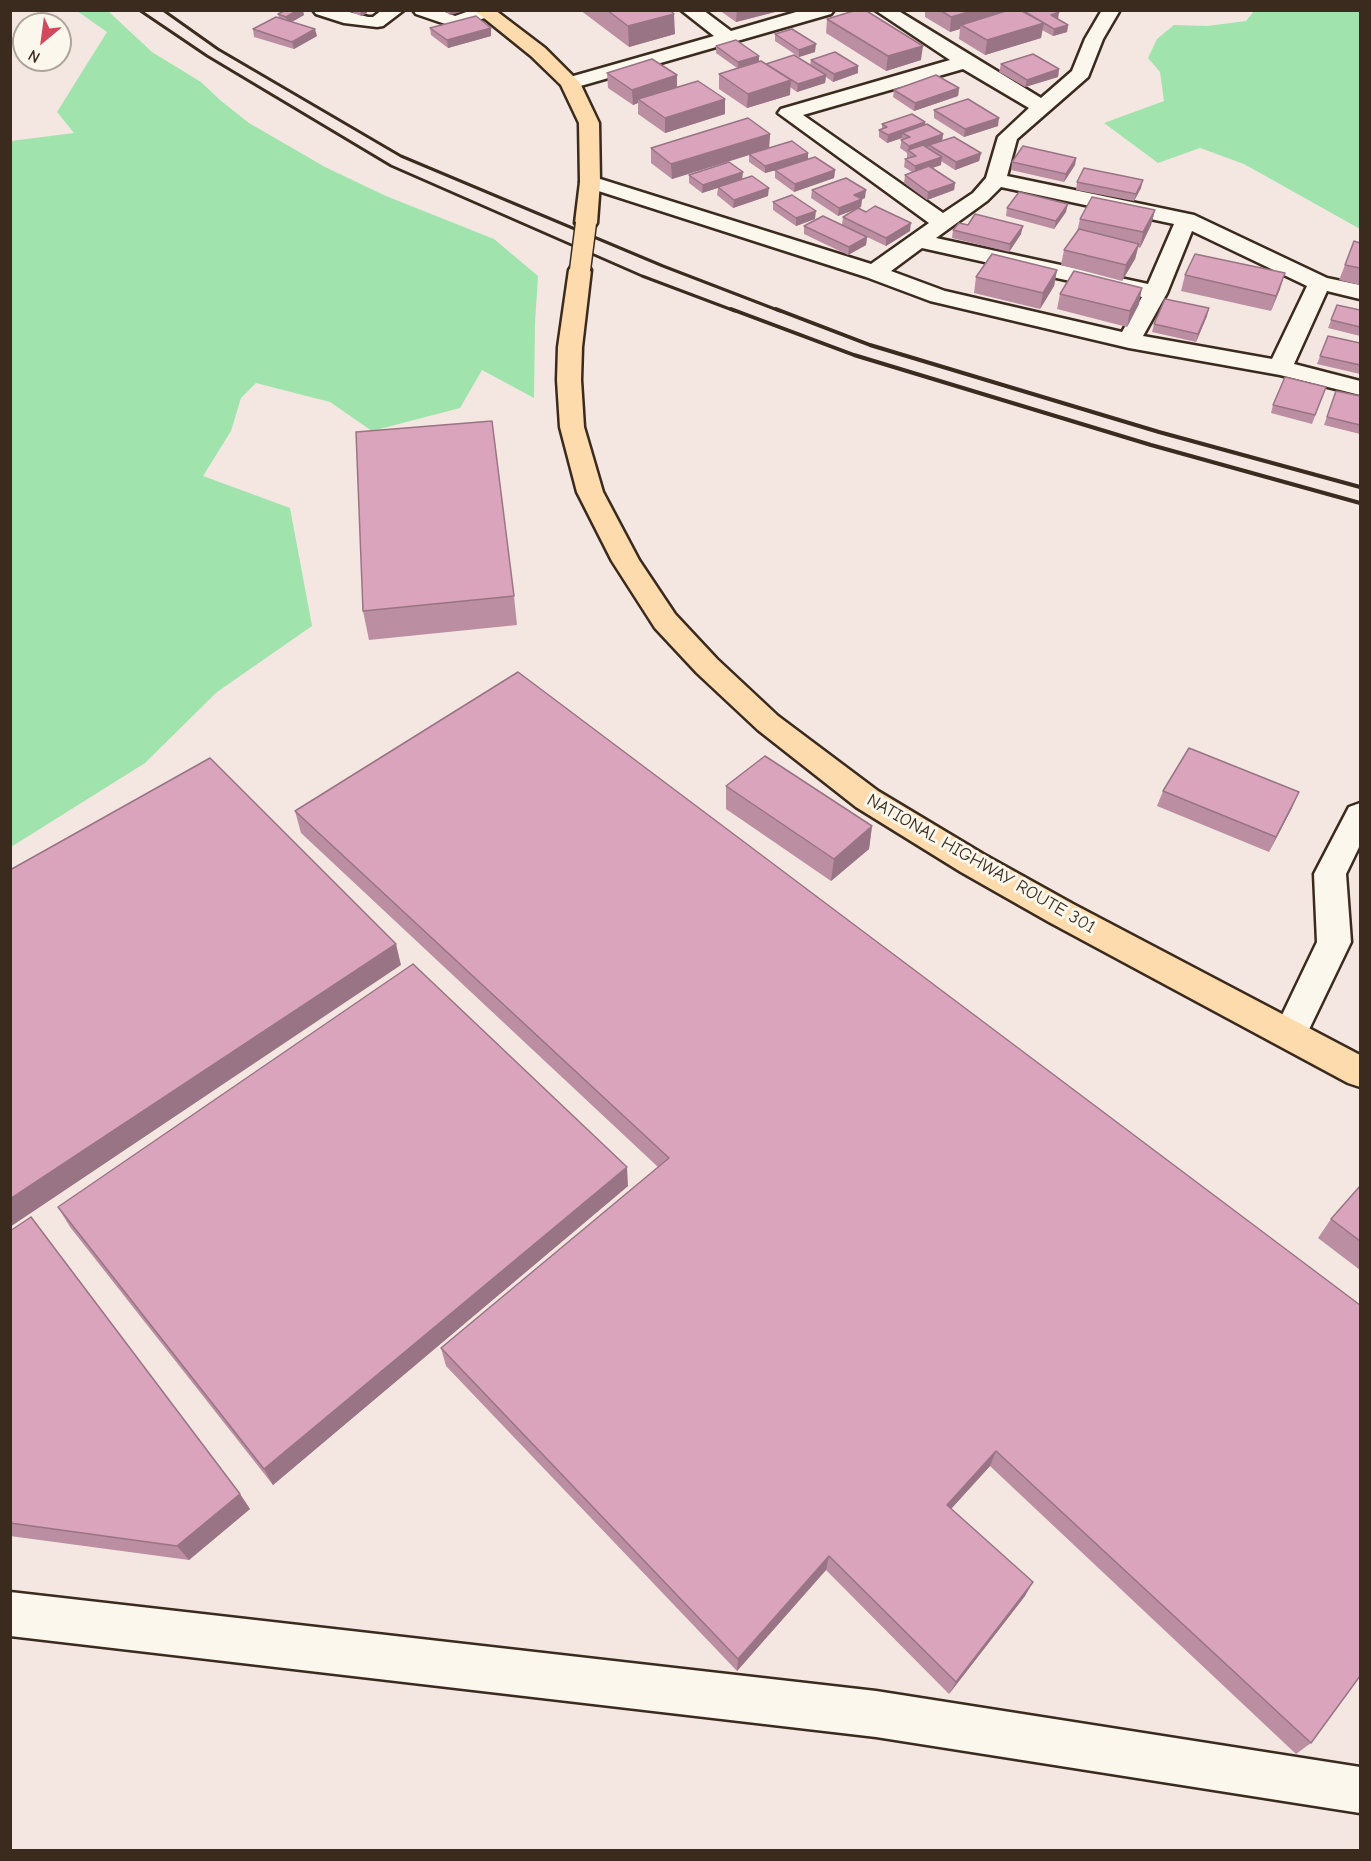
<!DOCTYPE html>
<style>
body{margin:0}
#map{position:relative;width:1371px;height:1861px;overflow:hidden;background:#f4e7e2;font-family:"Comic Neue",sans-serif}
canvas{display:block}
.frame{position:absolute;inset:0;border:12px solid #3b2a1e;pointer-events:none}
.north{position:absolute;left:12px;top:12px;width:60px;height:60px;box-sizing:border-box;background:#fbf7ec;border:2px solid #aea59a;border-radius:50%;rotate:209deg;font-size:16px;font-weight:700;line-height:24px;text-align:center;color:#3b2a1e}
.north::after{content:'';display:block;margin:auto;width:21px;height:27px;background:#d1495b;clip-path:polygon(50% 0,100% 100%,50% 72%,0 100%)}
</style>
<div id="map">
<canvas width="1371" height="1861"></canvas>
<div class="frame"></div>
<div class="north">N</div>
</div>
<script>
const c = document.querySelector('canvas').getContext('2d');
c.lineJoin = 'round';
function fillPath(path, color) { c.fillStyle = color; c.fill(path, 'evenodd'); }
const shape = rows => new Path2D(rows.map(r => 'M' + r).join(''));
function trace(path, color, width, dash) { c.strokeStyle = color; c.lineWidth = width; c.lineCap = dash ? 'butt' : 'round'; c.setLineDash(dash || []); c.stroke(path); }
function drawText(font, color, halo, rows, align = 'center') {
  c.font = font + ' "Comic Neue",sans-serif'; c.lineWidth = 6; c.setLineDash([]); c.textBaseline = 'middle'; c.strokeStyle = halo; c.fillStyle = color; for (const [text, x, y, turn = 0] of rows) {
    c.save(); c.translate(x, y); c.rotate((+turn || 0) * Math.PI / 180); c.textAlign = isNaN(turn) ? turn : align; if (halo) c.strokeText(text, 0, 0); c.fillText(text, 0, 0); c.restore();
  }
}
const green = shape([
 [77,11,108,11,152,52,201,82,220,100,249,123,325,167,386,196,494,239,538,276,535,323,534,398,482,370,460,408,372,431,330,402,256,383,241,398,231,431,203,476,290,508,312,626,217,692,145,763,11,847,11,141,74,133,57,112,107,32],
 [1254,11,1360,11,1360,229,1244,164,1200,148,1158,163,1104,123,1164,101,1160,72,1148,58,1157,39,1174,25,1207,26,1246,21]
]);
const minor = shape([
 [313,10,342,10,368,17,373,17,382,10,404,10,383,26,377,27,344,23,316,14,313,10],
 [413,10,440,10,455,16,472,10,495,12,492,16,454,27,416,14,413,10],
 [681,10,703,10,731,31,803,10,834,10,831,14,577,87,563,87,560,83,563,79,714,36,681,10],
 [875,10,897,10,1041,98,1072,71,1085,39,1102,10,1120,10,1103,39,1088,77,1017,139,1007,176,1194,215,1327,278,1360,285,1360,299,1327,291,1294,364,1360,381,1360,395,1280,375,1129,348,930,301,866,277,583,186,580,182,583,178,590,176,597,178,871,264,929,223,778,113,781,109,950,60,875,10],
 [963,69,1029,108,998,137,986,178,973,193,943,213,803,115,963,69],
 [1001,187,1174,224,1148,284,936,238,987,201,1001,187],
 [1192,231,1307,286,1272,359,1143,336,1167,293,1192,231],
 [922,248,1142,297,1122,332,945,291,891,271,922,248],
 [1360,803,1360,845,1346,874,1351,942,1302,1044,1290,1048,1278,1044,1273,1034,1317,942,1314,874,1349,807,1360,803],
 [10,1592,876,1691,1360,1767,1360,1813,876,1737,10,1636,10,1592]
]);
const highway = shape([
 [474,10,495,10,545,48,580,83,599,123,600,182,597,223,594,228,586,229,578,228,575,223,580,182,579,123,561,85,531,56,474,10],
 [580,263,588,265,591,270,582,347,581,380,584,427,603,492,639,560,675,614,717,659,778,716,878,791,983,854,1073,904,1360,1055,1360,1087,1348,1083,1049,922,961,872,856,807,758,730,697,673,655,628,612,561,577,492,560,427,557,380,558,347,569,270,572,265,580,263]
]);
const railFar1 = shape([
 [139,10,207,56,391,166,642,276,735,311],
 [163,10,218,49,401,156,663,266,780,311]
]);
const rail = shape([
 [731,309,854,355,1151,445,1360,503],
 [776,309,870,345,1159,432,1360,487]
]);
const highwayBridge = shape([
 [580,270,586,223]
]);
const wall = shape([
 [347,10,367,10,367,13,361,16],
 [443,10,465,10,450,15],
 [580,10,670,10,675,34,629,47],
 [719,10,775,10,775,12,736,22],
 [925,10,1005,10,1004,12,1058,19,1068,25,1067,32,1053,36,1042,30,1041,38,985,55,959,39,960,29,950,32,925,17],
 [278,14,304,15,292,22,317,36,294,49,254,37,253,29,279,18],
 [827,19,921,60,886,71,826,33],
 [430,28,491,28,491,36,448,48,431,35],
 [775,34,815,52,799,57,775,41],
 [716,46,759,56,759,62,766,64,810,66,811,60,858,66,858,73,833,82,826,77,825,83,797,92,790,87,790,95,747,108,719,89,719,74,737,68,716,53],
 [1001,64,1059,69,1058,77,1025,87,999,72],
 [607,73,677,87,725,99,725,114,665,133,638,114,638,103,633,105,608,88],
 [959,88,958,96,914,111,893,97,894,90],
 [934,110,998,126,964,137,934,118],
 [925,122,925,125,943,134,942,141,981,153,979,161,955,170,941,161,941,165,932,168,955,183,954,190,927,200,904,183,905,175,912,172,904,167,905,159,908,159,907,158,907,153,900,148,902,138,887,143,879,137,879,130,882,129,882,124],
 [770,134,769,148,808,159,835,170,834,178,794,192,775,178,775,170,777,170,765,173,749,162,749,155,672,179,651,163,651,148],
 [1076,158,1075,165,1064,182,1011,170,1012,162],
 [689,175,742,179,768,196,733,208,717,195,718,188,702,193,689,183],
 [1077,182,1141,188,1134,201,1076,190],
 [812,190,865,198,862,199,861,207,858,208,910,231,886,246,844,226,867,237,866,245,848,255,804,234,804,226,842,225,843,217,857,209,838,216,811,198],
 [773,202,815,219,796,226,773,210],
 [1007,208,1066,212,1054,229,1006,216],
 [1155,210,1151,225,1140,248,1138,247,1135,259,1122,281,1061,265,1064,250,1077,232,1080,219],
 [968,225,1021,234,1009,252,952,238,953,230],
 [1360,243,1360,285,1339,280,1345,265],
 [1057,270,1054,286,1040,309,974,293,976,277],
 [1185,275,1280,289,1271,311,1181,291],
 [1060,294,1139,304,1127,327,1057,309],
 [1337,305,1360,310,1360,336,1328,328],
 [1207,316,1196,342,1152,332,1154,324],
 [1328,336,1360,343,1360,374,1317,364],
 [1326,387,1312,424,1271,413,1273,405],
 [1336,391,1360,396,1360,434,1324,425],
 [514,596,517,625,369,640,363,611],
 [518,672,1311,1743,1296,1754,990,1466,951,1509,1025,1596,949,1694,826,1570,737,1671,446,1366,441,1348,658,1167,301,833,295,811],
 [726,786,872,826,869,849,831,881,726,809],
 [1163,791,1292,808,1269,852,1157,806],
 [628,1186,273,1485,70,1227,58,1207],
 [1360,1186,1360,1270,1318,1238,1331,1219],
 [10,1231,240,1494,250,1509,189,1560,10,1536]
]);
const shadedWall = shape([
 [298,10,303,10,304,15,288,24,286,17],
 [360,10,367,10,367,13,361,16],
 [449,10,465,10,465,11,450,15],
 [737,10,775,10,775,12,736,22],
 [975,10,1005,10,1004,16,961,25,960,29,950,32,951,17],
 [1059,12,1058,20,1051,15],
 [674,14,675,34,629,47,628,26],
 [1044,23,1041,38,985,55,987,40],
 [1068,25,1067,32,1053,36,1054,29],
 [491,28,491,36,448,48,447,40],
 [315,29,317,36,294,49,292,42],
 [816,44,815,52,799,57,799,50],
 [923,46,921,60,886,71,888,56],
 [759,56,759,63,738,69,738,62],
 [858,66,858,73,833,82,834,74],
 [1059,69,1058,77,1025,87,1027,80],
 [677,75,677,90,638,99,638,103,633,105,632,90],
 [826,75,825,83,797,92,798,84],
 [791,80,790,95,747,108,748,94],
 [959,88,958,96,914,111,915,103],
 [725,99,725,114,665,133,665,118],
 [999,118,998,126,964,137,965,129],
 [925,122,924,130,902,133,902,138,887,143,888,135],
 [770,134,769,149,749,154,749,155,672,179,671,164],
 [943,134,942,142,929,145,929,146,911,153,908,151,909,146],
 [808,153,808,161,765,173,765,166],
 [981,153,979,161,955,170,956,162],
 [942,157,941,165,915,174,915,166],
 [1076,158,1075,165,1064,182,1066,174],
 [835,170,834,178,794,192,795,184],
 [743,172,742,180,702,193,703,185],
 [1143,180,1141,188,1134,201,1136,194],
 [955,183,954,190,927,200,928,192],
 [769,188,768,196,733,208,734,200],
 [866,190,865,198,854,202,854,195],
 [862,199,861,207,838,216,839,208],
 [1068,204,1066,212,1054,229,1056,221],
 [1155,210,1151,225,1140,248,1143,232],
 [816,211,815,219,796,226,796,218],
 [911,223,910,231,886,246,886,238],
 [1023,226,1021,234,1009,252,1010,244],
 [867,237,866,245,848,255,849,247],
 [1139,244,1135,259,1122,281,1126,265],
 [1057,270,1054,286,1040,309,1043,293],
 [1285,273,1280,289,1271,311,1276,296],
 [1142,288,1139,304,1127,327,1130,311],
 [1209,308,1207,316,1196,342,1198,334],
 [1299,792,1292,808,1269,852,1276,837],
 [872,826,869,849,831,881,834,859],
 [396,944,401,965,10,1227,10,1199],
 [627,1167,628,1186,273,1485,264,1469],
 [996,1451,990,1466,941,1520,947,1505],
 [240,1494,250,1509,189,1560,177,1546],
 [829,1556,826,1570,737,1671,738,1659],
 [1033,1582,1025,1596,949,1694,956,1682]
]);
const building = shape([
 [286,10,298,10,286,17,278,14,286,10],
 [607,10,670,10,674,14,628,26,607,10],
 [857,10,865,10,923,46,888,56,827,19,857,10],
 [940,10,975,10,951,17,940,10],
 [1009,10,1020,10,1044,23,987,40,961,25,1009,10],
 [1022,10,1056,10,1059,12,1051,15,1068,25,1054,29,1022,10],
 [476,16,491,28,447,40,430,28,476,16],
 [276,17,315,29,292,42,253,29,276,17],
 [792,29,816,44,799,50,775,34,792,29],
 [736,40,759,56,738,62,716,46,736,40],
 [835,52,858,66,834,74,811,60,835,52],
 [1033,54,1059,69,1027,80,1001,64,1033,54],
 [794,55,826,75,798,84,766,64,794,55],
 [652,59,677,75,632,90,607,73,652,59],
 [761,61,791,80,748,94,719,74,761,61],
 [936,75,959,88,915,103,894,90,936,75],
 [698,81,725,99,665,118,638,99,698,81],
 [968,99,999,118,965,129,934,110,968,99],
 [912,114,925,122,888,135,879,130,887,127,882,124,912,114],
 [748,118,770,134,671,164,651,148,748,118],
 [927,124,943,134,909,146,901,140,910,137,902,133,927,124],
 [954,137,981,153,956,162,929,145,954,137],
 [792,141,808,153,765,166,749,154,792,141],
 [923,145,942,157,915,166,905,159,916,156,908,150,923,145],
 [1023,146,1076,158,1066,174,1012,162,1023,146],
 [815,157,835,170,795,184,775,170,815,157],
 [729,162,743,172,703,185,689,175,729,162],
 [929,166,955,183,928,192,905,175,929,166],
 [1084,168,1143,180,1136,194,1077,182,1084,168],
 [752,176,769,188,734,200,718,187,752,176],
 [846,178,866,190,854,195,862,199,839,208,812,190,846,178],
 [1019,192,1068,204,1056,221,1007,208,1019,192],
 [792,195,816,211,796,218,773,202,792,195],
 [1092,197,1155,210,1143,232,1080,219,1092,197],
 [875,206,911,223,886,238,843,217,858,208,866,212,875,206],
 [975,214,1023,226,1010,244,953,230,959,223,968,225,975,214],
 [823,216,867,237,849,247,804,226,823,216],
 [1079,229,1139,244,1126,265,1064,250,1079,229],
 [1354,241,1360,243,1360,268,1345,265,1354,241],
 [992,254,1057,270,1043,293,976,277,992,254],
 [1195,254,1285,273,1276,296,1185,275,1195,254],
 [1074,271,1142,288,1130,311,1060,294,1074,271],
 [1165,299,1209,308,1198,334,1154,324,1165,299],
 [1337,305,1360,310,1360,327,1331,320,1337,305],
 [1328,336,1360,343,1360,365,1320,356,1328,336],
 [1285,377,1326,387,1315,415,1273,405,1285,377],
 [1336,391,1360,396,1360,425,1327,417,1336,391],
 [492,421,514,596,363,611,356,432,492,421],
 [518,672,1360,1305,1360,1676,1311,1743,996,1451,947,1505,1033,1582,956,1682,829,1556,738,1659,441,1348,669,1158,295,811,518,672],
 [1189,748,1299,792,1276,837,1163,791,1189,748],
 [765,756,872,826,834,859,726,786,765,756],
 [210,758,396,944,10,1199,10,870,210,758],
 [413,964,627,1167,264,1469,58,1207,413,964],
 [1360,1186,1360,1241,1331,1219,1360,1186],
 [31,1217,240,1494,177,1546,10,1523,10,1231,31,1217]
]);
const streetNames = [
 ["NATIONAL HIGHWAY ROUTE 301",981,864,30]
];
fillPath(green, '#a0e3ad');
trace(minor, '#3b2a1e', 5);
trace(highway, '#3b2a1e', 5);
fillPath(minor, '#fbf7ec');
fillPath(highway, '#fedbac');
trace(railFar1, '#3b2a1e', 3);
trace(rail, '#3b2a1e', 4);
trace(highwayBridge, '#3b2a1e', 23, []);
trace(highwayBridge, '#fedbac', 20);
fillPath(wall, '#bb8ea2');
fillPath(shadedWall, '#997484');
fillPath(building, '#daa5bc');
trace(building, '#997484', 1.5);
drawText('18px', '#3b2a1e', '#fbf7ec', streetNames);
</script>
